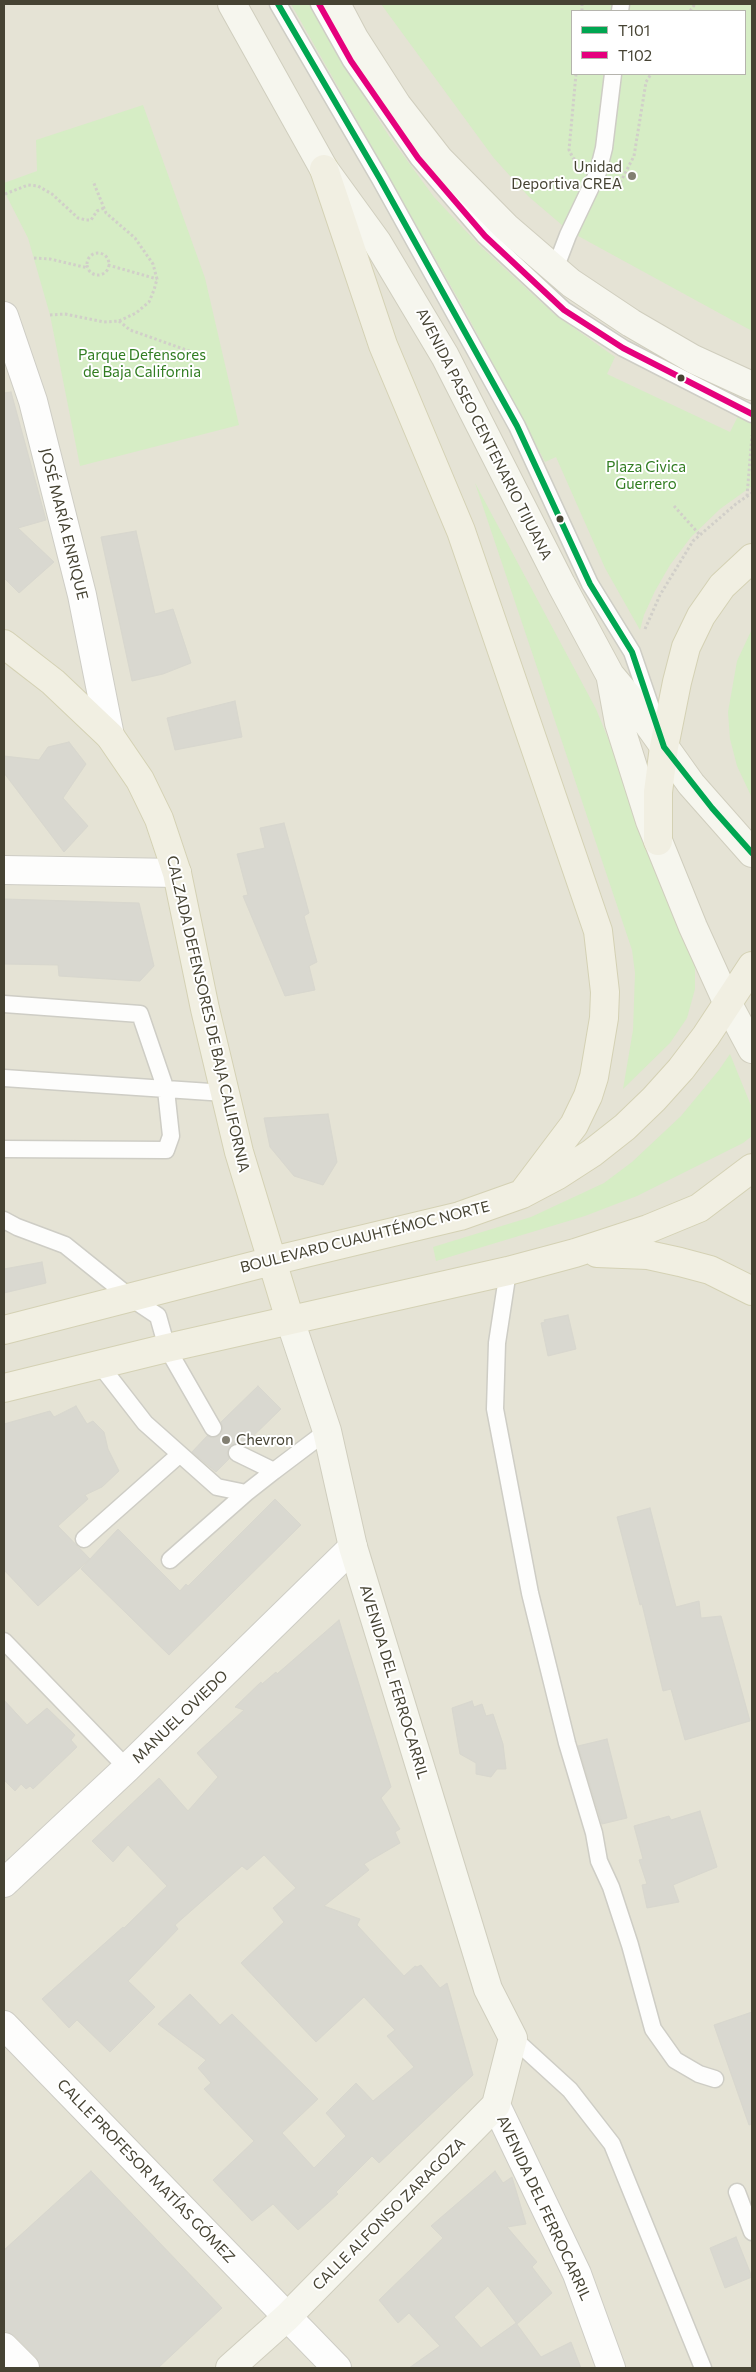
<!DOCTYPE html>
<meta charset="utf-8">
<style>
body{margin:0}
#map{position:relative;width:756px;height:2372px;overflow:hidden;background:#f0efe8;font-family:Commissioner,sans-serif}
canvas{display:block}
.frame{position:absolute;inset:0;border:5px solid #464333;pointer-events:none}
.legend{position:absolute;left:571px;top:10px;width:175px;height:65px;box-sizing:border-box;background:#fff;border:1px solid #b5b4ad;margin:0;padding:6px 9px;list-style:none;font-size:15px;color:#464333}
.legend li{display:flex;align-items:center;gap:10px;height:25px}
.legend b{width:25px;border:1px solid #b5b4ad}
</style>
<div id="map">
<canvas width="756" height="2372"></canvas>
<div class="frame"></div>
<ul class="legend">
<li><b style="height:6px;background:#00a651"></b>T101</li>
<li><b style="height:6px;background:#e5007d"></b>T102</li>
</ul>
</div>
<script>
const c = document.querySelector('canvas').getContext('2d');
c.lineJoin = 'round';
function fillPath(path, color) { c.fillStyle = color; c.fill(path, 'evenodd'); }
const shape = rows => new Path2D(rows.map(r => 'M' + r).join(''));
function trace(path, color, width, dash) { c.strokeStyle = color; c.lineWidth = width; c.lineCap = dash ? 'butt' : 'round'; c.setLineDash(dash || []); c.stroke(path); }
function drawText(font, color, halo, rows, align = 'center') {
  c.font = font + ' Commissioner,sans-serif'; c.lineWidth = 4; c.setLineDash([]); c.textBaseline = 'middle'; c.strokeStyle = halo; c.fillStyle = color; for (const [text, x, y, turn = 0] of rows) {
    c.save(); c.translate(x, y); c.rotate((+turn || 0) * Math.PI / 180); c.textAlign = isNaN(turn) ? turn : align; if (halo) c.strokeText(text, 0, 0); c.fillText(text, 0, 0); c.restore();
  }
}
const residential = shape([
 [4,4,752,4,752,2368,4,2368],
 [572,11,745,11,745,74,572,74]
]);
const green = shape([
 [291,4,309,4,349,73,389,136,434,197,479,245,554,314,615,357,607,374,730,432,738,416,752,424,752,486,720,509,691,537,670,565,655,591,644,615,640,630,605,568,556,457,545,462,465,311],
 [381,4,752,4,752,331,569,231,528,196,493,157],
 [572,11,745,11,745,74,572,74],
 [143,105,205,278,239,425,80,466,50,315,28,238,4,191,4,183,37,171,36,140],
 [475,483,596,709,690,939,695,961,695,989,687,1018,670,1043,623,1089,633,1030,635,973,632,950],
 [752,629,752,798,737,766,730,739,728,712,737,661],
 [730,1054,752,1108,752,1136,743,1143,637,1196,585,1216,436,1261,433,1247,531,1217,604,1183,632,1162,681,1116,719,1070]
]);
const building = shape([
 [11,392,46,520,18,528,54,562,19,593,4,578,4,393,11,392],
 [136,531,155,614,173,609,191,663,163,674,132,681,101,537,136,531],
 [235,701,242,737,175,750,167,718,235,701],
 [69,742,86,764,63,798,88,826,64,852,4,773,4,756,39,760,48,747,69,742],
 [284,823,309,913,304,916,317,962,309,966,315,990,285,996,243,896,248,895,237,854,265,848,260,828,284,823],
 [4,899,139,903,154,966,140,981,59,976,58,965,4,964,4,899],
 [328,1114,337,1162,323,1185,294,1176,270,1147,264,1118,328,1114],
 [42,1262,46,1283,4,1293,4,1269,42,1262],
 [568,1315,576,1349,548,1356,541,1323,545,1322,544,1320,568,1315],
 [258,1386,281,1409,244,1445,237,1443,231,1445,227,1453,229,1459,216,1472,192,1452,207,1436,213,1438,221,1433,223,1428,221,1422,258,1386],
 [76,1406,87,1424,93,1421,104,1432,108,1449,119,1471,102,1487,85,1495,88,1499,58,1526,90,1559,118,1529,180,1591,186,1584,188,1586,275,1499,301,1525,169,1655,81,1569,90,1559,38,1606,4,1570,4,1424,50,1411,54,1417,76,1406],
 [650,1508,676,1607,699,1601,701,1618,721,1616,750,1721,685,1740,671,1689,663,1691,642,1604,640,1605,617,1517,650,1508],
 [339,1620,391,1787,381,1798,400,1829,395,1832,400,1843,364,1864,369,1870,324,1906,360,1919,357,1925,404,1976,415,1966,417,1967,421,1965,440,1988,447,1983,473,2075,379,2163,372,2156,336,2192,338,2194,298,2230,273,2204,252,2221,213,2180,254,2141,204,2089,211,2083,198,2068,206,2060,158,2024,190,1994,220,2025,232,2014,318,2099,282,2133,314,2168,346,2136,326,2113,356,2083,373,2101,414,2067,387,2036,395,2030,364,1997,316,2042,241,1963,284,1922,273,1908,296,1888,264,1855,247,1870,242,1866,175,1925,178,1929,128,1981,155,2007,110,2052,77,2020,69,2028,42,1999,123,1927,124,1928,167,1886,128,1845,113,1862,92,1841,159,1778,188,1811,218,1777,197,1753,244,1710,235,1707,261,1682,262,1684,276,1672,277,1674,339,1620],
 [4,1700,27,1725,47,1708,75,1735,71,1740,77,1747,33,1789,30,1786,26,1789,21,1784,15,1791,4,1780,4,1700],
 [472,1701,474,1707,482,1704,486,1716,493,1714,503,1744,506,1769,497,1769,491,1777,476,1774,476,1763,460,1754,452,1708,472,1701],
 [607,1739,627,1818,602,1824,578,1746,607,1739],
 [700,1811,717,1867,673,1885,679,1902,647,1908,642,1885,647,1884,639,1860,643,1859,634,1826,669,1816,671,1820,700,1811],
 [752,2012,752,2124,749,2125,714,2025,752,2012],
 [91,2171,222,2308,158,2368,40,2368,36,2357,15,2336,4,2330,4,2250,91,2171],
 [495,2171,503,2183,512,2177,526,2224,507,2227,537,2262,532,2267,552,2293,517,2324,488,2286,454,2317,481,2348,516,2323,541,2357,571,2342,581,2368,409,2368,440,2346,409,2313,398,2323,379,2300,443,2238,431,2226,495,2171],
 [736,2237,752,2277,725,2288,710,2248,736,2237]
]);
const path = shape([
 [582,11,582,4],
 [690,11,695,4],
 [576,74,569,150,573,158,578,161],
 [618,187,634,156,646,82,651,74],
 [5,194,28,185,38,186,52,194,78,218,86,220,91,220,97,211,104,208],
 '87 264a11 11 0 1 1 22 0a11 11 0 1 1-22 0Z',
 [34,258,50,259,88,268],
 [108,265,157,279],
 [50,315,65,314,104,322,119,321,136,313,149,302,154,290,157,279,153,264,135,238,106,213,93,181],
 [119,321,130,330,192,352],
 [747,496,752,435],
 [674,506,700,535],
 [645,629,660,595,693,541,737,503,752,493]
]);
const lane = shape([
 [278,4,380,179,517,426,590,584,632,652,656,722],
 [319,4,351,61,418,158,485,236,564,310,623,348,752,414],
 [620,11,621,4],
 [555,269,568,235,598,172,604,148,613,74],
 [4,1004,140,1014,166,1090,171,1136,166,1150,4,1149],
 [4,1078,225,1093],
 [4,1220,17,1227,65,1245,131,1298,158,1316,167,1348,213,1428],
 [508,1271,497,1343,495,1409,530,1593,567,1743,594,1833,599,1861,611,1887,630,1945,653,2029,675,2060,699,2074,715,2079],
 [100,1365,145,1423,217,1487,246,1493,274,1471],
 [237,1453,274,1471,327,1431],
 [84,1539,180,1454],
 [170,1560,246,1493],
 [4,1641,127,1768],
 [513,2038,570,2090,612,2144,703,2368],
 [737,2192,752,2232]
]);
const street = shape([
 [4,316,33,401,82,595,110,736],
 [4,870,177,873],
 [4,1883,127,1768,353,1547],
 [4,2025,337,2368],
 [496,2105,577,2274,611,2368],
 [4,2347,25,2368]
]);
const secondary = shape([
 [232,4,324,169,377,242,445,356,561,584,610,675,631,700,691,784,752,853],
 [336,4,354,38,397,105,439,159,506,227,571,283,631,323,693,359,752,386],
 [611,679,619,723,650,821,693,927,728,1004,752,1049],
 [230,2368,287,2317,496,2105,513,2038,488,1989,353,1547,327,1431,290,1320]
]);
const primary = shape([
 [324,169,383,345,461,531,598,931,605,992,604,1018,594,1077,588,1096,574,1125,522,1194],
 [4,644,53,682,110,736,140,780,159,819,177,873,205,1009,239,1152,290,1320],
 [658,841,658,792,664,747,677,682,686,647,701,616,722,586,752,558],
 [597,1253,648,1255,680,1262,710,1270,752,1291],
 [4,1330,272,1261,460,1216,522,1194,558,1175,592,1153,625,1127,654,1099,681,1069,706,1036,752,966],
 [4,1388,167,1348,508,1271,575,1253,648,1229,699,1208,752,1168]
]);
const bus1 = shape([
 [278,4,380,179,517,426,590,584,632,652,664,747,712,808,752,853]
]);
const bus2 = shape([
 [319,4,351,61,418,158,485,236,564,310,623,348,752,414]
]);
const markers = [
 [632,176,5,"#827f72"],
 [681,378,4.5,"#464333"],
 [560,519,4.5,"#464333"],
 [226,1440,5,"#827f72"]
];
const poiNames = [
 ["Unidad",622,167],
 ["Deportiva CREA",622,184],
 ["Chevron",236,1440,"left"]
];
const parkNames = [
 ["Parque Defensores",142,355],
 ["de Baja California",142,372],
 ["Plaza Civica",646,467],
 ["Guerrero",646,484]
];
const streetNames = [
 ["AVENIDA PASEO CENTENARIO TIJUANA",484,434,63],
 ["JOSÉ MARÍA ENRIQUE",64,524,76],
 ["CALZADA DEFENSORES DE BAJA CALIFORNIA",208,1014,77],
 ["BOULEVARD CUAUHTÉMOC NORTE",365,1237,-14],
 ["AVENIDA DEL FERROCARRIL",394,1682,73],
 ["MANUEL OVIEDO",180,1717,-44],
 ["CALLE PROFESOR MATÍAS GÓMEZ",146,2171,46],
 ["AVENIDA DEL FERROCARRIL",544,2208,65],
 ["CALLE ALFONSO ZARAGOZA",389,2214,-45]
];
fillPath(residential, '#e5e3d5');
fillPath(green, '#d6edc5');
fillPath(building, '#d9d8d0');
trace(building, '#d8d7ce', 1);
trace(lane, '#cecdc5', 19);
trace(street, '#cecdc5', 30);
trace(secondary, '#d0cebe', 30);
trace(primary, '#d4d1b4', 30);
trace(path, '#d1cfc9', 3, [2.5, 2.5]);
trace(lane, '#fdfdfc', 16);
trace(street, '#fdfdfc', 28);
trace(secondary, '#f6f6ee', 28);
trace(primary, '#f1efe2', 28);
trace(bus1, '#00a651', 6);
trace(bus2, '#e5007d', 6);
for (const [x, y, r, color] of markers) { const dot = new Path2D(); dot.arc(x, y, r, 0, 2 * Math.PI); c.fillStyle = color; c.fill(dot); trace(dot, '#fff', 2); }
drawText('15px', '#464333', '#fff', poiNames, 'right');
drawText('15px', '#327d22', '#fff', parkNames);
drawText('15px', '#464333', '#fff', streetNames);
</script>
